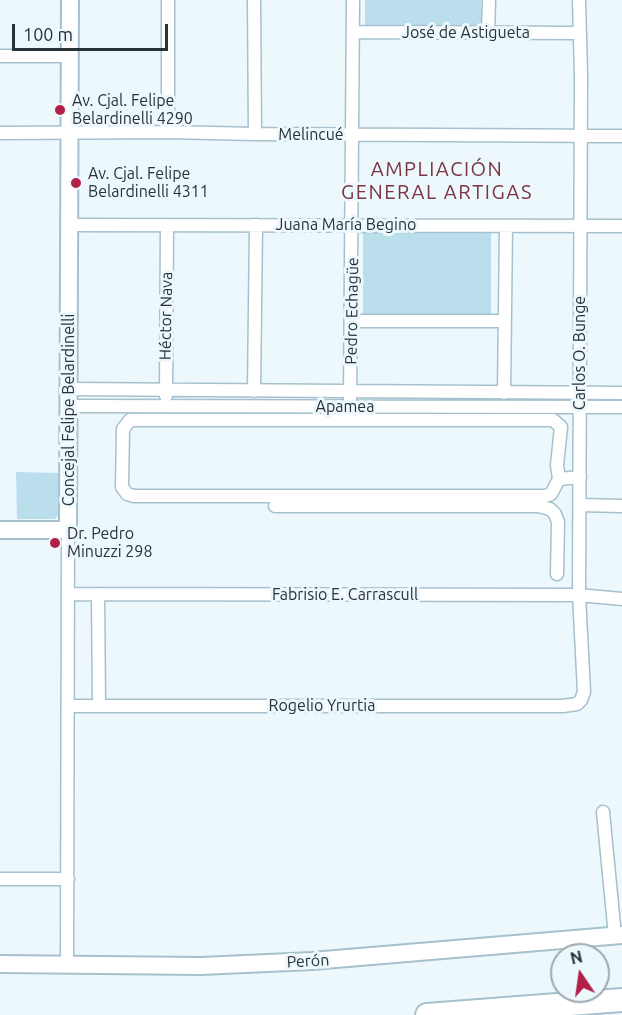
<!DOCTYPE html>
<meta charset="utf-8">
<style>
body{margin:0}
#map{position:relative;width:622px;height:1015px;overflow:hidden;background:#edf8fd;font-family:Ubuntu,sans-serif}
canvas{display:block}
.north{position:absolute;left:550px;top:943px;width:60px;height:60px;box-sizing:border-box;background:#edf8fd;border:2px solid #9ea9ae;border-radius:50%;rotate:347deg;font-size:16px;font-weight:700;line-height:24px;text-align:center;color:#283338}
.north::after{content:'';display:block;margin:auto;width:21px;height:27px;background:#b22049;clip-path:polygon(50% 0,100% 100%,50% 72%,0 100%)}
.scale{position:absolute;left:12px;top:24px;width:156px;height:27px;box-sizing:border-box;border:3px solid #283338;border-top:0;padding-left:8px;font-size:18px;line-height:21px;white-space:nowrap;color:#283338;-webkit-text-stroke:4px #edf8fd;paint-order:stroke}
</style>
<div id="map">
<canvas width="622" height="1015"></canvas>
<div class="north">N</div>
<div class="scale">100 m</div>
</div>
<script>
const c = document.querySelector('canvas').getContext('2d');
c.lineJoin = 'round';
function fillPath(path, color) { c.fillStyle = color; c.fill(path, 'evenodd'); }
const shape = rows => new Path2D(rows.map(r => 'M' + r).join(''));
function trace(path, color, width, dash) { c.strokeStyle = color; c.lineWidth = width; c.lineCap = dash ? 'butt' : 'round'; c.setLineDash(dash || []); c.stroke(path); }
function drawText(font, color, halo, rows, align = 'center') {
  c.font = font + ' Ubuntu,sans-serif'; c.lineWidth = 6; c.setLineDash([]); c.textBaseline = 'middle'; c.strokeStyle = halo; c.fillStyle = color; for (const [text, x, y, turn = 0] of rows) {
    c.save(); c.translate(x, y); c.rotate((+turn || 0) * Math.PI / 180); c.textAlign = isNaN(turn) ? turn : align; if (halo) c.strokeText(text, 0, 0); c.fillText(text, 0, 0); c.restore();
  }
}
const green = shape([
 [365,0,481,0,481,28,365,29],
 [491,229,491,316,363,317,363,230],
 [16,472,61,473,62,511,55,519,17,519]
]);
const street = shape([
 [168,0,168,132],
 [254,0,255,134],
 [353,32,580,33],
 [488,33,489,0],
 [0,56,69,56],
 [0,133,168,132,255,134,622,136],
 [69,225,622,226],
 [352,321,505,321],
 [69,389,622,393],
 [254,391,256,225],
 [504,393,506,226],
 [166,396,167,225],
 [350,399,353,0],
 [68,406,622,407],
 [559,479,557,465,561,427,553,420,130,420,123,429,122,487,127,494,134,496,545,496,551,494,559,479,580,477],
 [580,505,622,506],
 [275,506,538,506,550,509,555,514,558,522,557,574],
 [68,594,579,595,622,599],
 [98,594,99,706],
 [68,706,563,706,577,704,581,700,584,692,579,595,581,75,579,0],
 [603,812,615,936],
 [0,879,68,879],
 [67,964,68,530]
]);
const secondary = shape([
 [0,530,68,530,70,0],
 [0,964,201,966,312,961,622,935]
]);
const highway = shape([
 [427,1015,622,1000]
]);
const markers = [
 [60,110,6,"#b22049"],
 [76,183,6,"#b22049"],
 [55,543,6,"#b22049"]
];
const streetNames = [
 ["José de Astigueta",466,33],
 ["Melincué",311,135],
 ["Juana María Begino",346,225],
 ["Pedro Echagüe",352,311,-89],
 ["Héctor Nava",166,316,-89],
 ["Carlos O. Bunge",580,353,-90],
 ["Apamea",345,407],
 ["Concejal Felipe Belardinelli",69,410,-90],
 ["Fabrisio E. Carrascull",345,595],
 ["Rogelio Yrurtia",322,706],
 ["Perón",308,961,-3]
];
const poiNames = [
 ["Av. Cjal. Felipe",72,101],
 ["Belardinelli 4290",72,119],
 ["Av. Cjal. Felipe",88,174],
 ["Belardinelli 4311",88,192],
 ["Dr. Pedro",67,534],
 ["Minuzzi 298",67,552]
];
const quarterNames = [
 ["AMPLIACIÓN",437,169],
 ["GENERAL ARTIGAS",437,192]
];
fillPath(green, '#bbdeed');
trace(street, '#a6c1cd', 15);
trace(secondary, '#a6c1cd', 20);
trace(highway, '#a6c1cd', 26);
trace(street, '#fff', 12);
trace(secondary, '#fff', 16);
trace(highway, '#fff', 22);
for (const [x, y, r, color] of markers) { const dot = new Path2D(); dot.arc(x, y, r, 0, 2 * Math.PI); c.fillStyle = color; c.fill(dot); trace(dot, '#edf8fd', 2); }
drawText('16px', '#283338', '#edf8fd', streetNames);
drawText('16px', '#283338', '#edf8fd', poiNames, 'left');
c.letterSpacing = '1.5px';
drawText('20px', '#7b3440', '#edf8fd', quarterNames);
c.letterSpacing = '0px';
</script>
